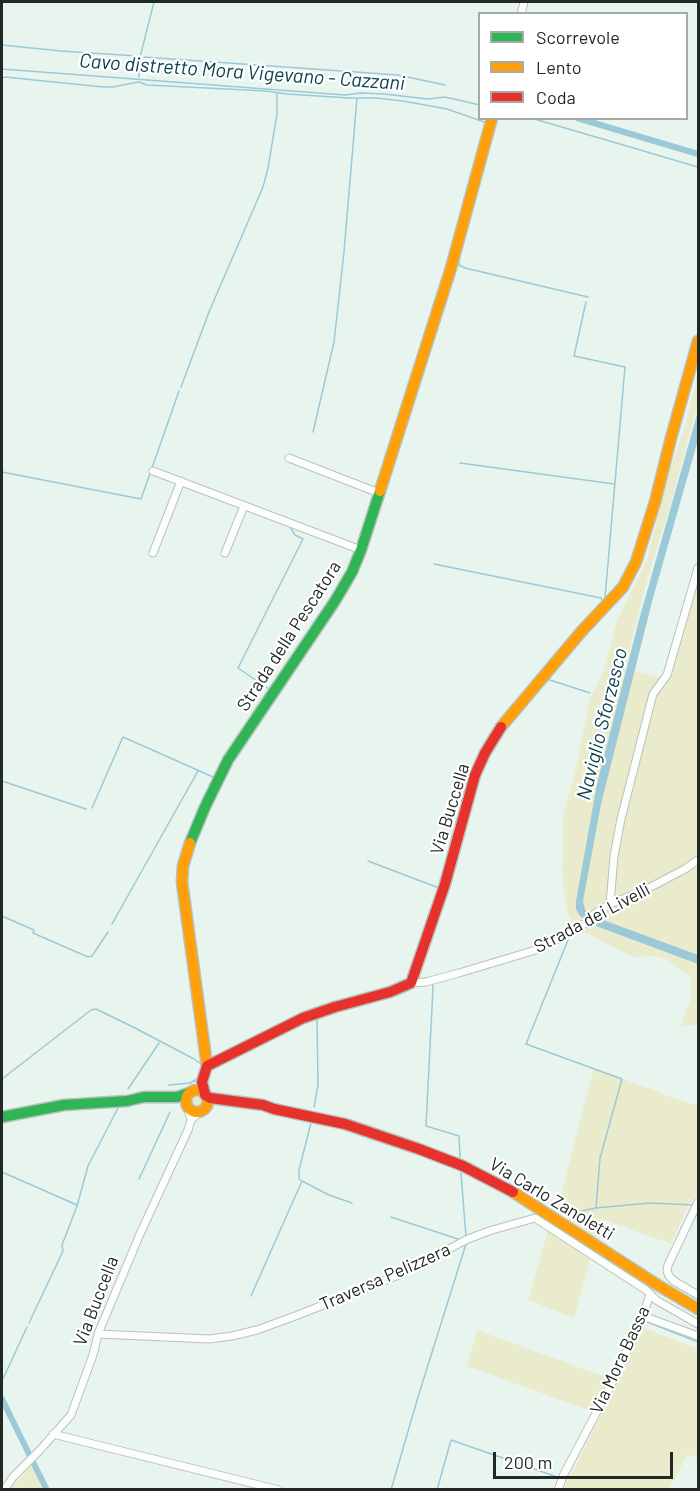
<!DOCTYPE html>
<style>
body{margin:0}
#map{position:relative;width:700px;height:1491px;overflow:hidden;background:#e8f5ee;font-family:Barlow,sans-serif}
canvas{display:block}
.frame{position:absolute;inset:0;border:3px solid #212924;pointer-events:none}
.legend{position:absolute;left:478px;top:12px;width:210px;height:108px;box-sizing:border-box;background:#fff;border:2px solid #a6a9a7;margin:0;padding:8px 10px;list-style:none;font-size:18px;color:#212924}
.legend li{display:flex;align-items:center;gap:12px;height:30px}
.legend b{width:30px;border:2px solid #a6a9a7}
.scale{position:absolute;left:493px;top:1452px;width:180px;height:27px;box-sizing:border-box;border:3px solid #212924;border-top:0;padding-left:8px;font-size:18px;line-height:21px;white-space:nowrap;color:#212924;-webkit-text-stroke:4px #fff;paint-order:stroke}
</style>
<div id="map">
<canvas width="700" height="1491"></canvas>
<div class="frame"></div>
<ul class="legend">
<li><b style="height:8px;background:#30b455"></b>Scorrevole</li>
<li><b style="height:8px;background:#ff9f0a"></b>Lento</li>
<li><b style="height:8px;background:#e5322d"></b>Coda</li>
</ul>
<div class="scale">200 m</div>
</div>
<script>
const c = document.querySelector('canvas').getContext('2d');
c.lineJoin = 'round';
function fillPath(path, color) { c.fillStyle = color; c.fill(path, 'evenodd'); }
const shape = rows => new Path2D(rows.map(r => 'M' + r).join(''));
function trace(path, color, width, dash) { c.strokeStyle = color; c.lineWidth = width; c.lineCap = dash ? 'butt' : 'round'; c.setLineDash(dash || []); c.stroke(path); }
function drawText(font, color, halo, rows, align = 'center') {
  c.font = font + ' Barlow,sans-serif'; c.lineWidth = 4.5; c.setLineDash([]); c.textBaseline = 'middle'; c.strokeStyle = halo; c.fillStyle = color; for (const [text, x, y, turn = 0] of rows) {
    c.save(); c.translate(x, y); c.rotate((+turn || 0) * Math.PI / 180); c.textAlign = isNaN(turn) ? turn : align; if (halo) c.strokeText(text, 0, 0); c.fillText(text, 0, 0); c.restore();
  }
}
const green = shape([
 [698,373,698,403,668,513,649,572,625,668,665,679,698,567,698,1024,681,1027,692,994,690,976,666,960,656,956,633,957,577,928,567,912,562,874,563,817,578,759,590,699,604,670,618,618,647,560,669,471,687,420],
 [594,1068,685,1102,698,1105,698,1193,688,1206,671,1244,605,1220,599,1240,564,1216,560,1201,562,1190],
 '188 1102a8 8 0 1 1 16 0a8 8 0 1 1-16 0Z',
 [548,1231,590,1260,574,1318,528,1300],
 [643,1327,662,1335,698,1349,698,1458,687,1455,669,1489,564,1489,631,1355],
 [477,1330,608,1378,594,1412,467,1366],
 [30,1467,34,1467,45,1489,10,1489]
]);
const water = shape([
 [698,411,698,440,653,598,601,804,583,901,585,910,591,913,585,920,579,915,576,909,576,901,597,784,639,620],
 [595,917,698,955,698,964,588,923]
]);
const stream = shape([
 [2,45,61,51,138,56],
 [144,57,398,75,445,85],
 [2,69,345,95,361,93,384,94,428,99,445,97,480,105],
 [139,77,139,61,154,2],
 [2,78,5,77,103,87,113,87,138,82],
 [139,82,147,85,266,91,287,94,349,98,376,98,403,101,447,109,487,123],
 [531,118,698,167],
 [495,126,497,118],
 [459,261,459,265,465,268,588,297],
 [586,302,574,356,625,367,605,598],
 [181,387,209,312,263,187,268,168,277,114,277,94],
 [313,432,334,342,344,252,357,98],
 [460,463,614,484],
 [2,472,141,499,179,391],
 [434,564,601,598,603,602],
 [547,678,547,679,590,693],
 [269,689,238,668,303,539,295,535,290,527],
 [2,781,86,809],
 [92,808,123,737,213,777],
 [368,861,439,888],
 [2,916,34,930,33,933,88,957,92,956,108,932],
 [112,924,198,771],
 [568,940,526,1044,622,1079,600,1158,596,1208],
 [432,983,433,987,426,1126,459,1136,460,1158],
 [2,1079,91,1010,96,1009,135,1028,194,1059,201,1064],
 [169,1085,190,1083,199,1078],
 [128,1089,159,1043],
 [314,1107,318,1085,317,1019],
 [311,1123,299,1170,299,1179,302,1181,329,1195,352,1203],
 [2,1172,77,1205],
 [461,1173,466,1237],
 [139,1179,170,1112],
 [567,1214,596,1208,650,1203,694,1205],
 [391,1217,461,1240],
 [671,1266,698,1210],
 [251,1296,302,1181],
 [29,1323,63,1251,62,1245,77,1206,88,1166,119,1106],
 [617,1379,645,1321,698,1342],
 [2,1381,27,1327],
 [564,1479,565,1480,607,1400],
 [391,1490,418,1397,466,1244],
 [437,1490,451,1440,560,1478]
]);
const canal = shape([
 [577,118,698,154],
 [2,1399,30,1456],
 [33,1462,47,1490]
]);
const street = shape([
 [521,14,524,2],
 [289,458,379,493],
 [153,471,361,550],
 [153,553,181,481],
 [225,553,244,506],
 [610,904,614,856,621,819,653,694,667,675,698,568],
 [411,983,426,982,459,973,539,949,572,932,587,922,593,915,610,904,643,891,685,869,698,860],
 [188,1109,191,1120],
 [698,1202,668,1265,667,1271,669,1276,674,1281,698,1295],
 [643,1316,698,1336],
 [98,1334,209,1339,232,1336,257,1330,298,1315,401,1274,468,1239,489,1231,535,1218,646,1290,656,1300,698,1324],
 [53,1434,279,1490],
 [39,1451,71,1415,93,1355,98,1334,140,1234,188,1130,191,1120,200,1112],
 [4,1490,13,1477,39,1451],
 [558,1490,564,1474,612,1383,643,1316,650,1294]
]);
const fast = shape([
 [190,843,205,807,228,760,335,601,352,572,361,550,380,491],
 [2,1117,64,1105,127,1101,144,1097,177,1097,189,1093]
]);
const slow = shape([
 [380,491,451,268,492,118],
 [501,727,581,632,623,587,636,562,655,502,671,438,698,341],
 [190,843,183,866,182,882,207,1066],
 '186 1101a11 11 0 1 1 22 0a11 11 0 1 1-22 0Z',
 [513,1192,656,1284,698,1309]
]);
const jam = shape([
 [205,1094,202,1082,207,1066,303,1018,335,1007,390,992,411,983,445,884,475,775,485,753,501,727],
 [205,1095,210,1098,263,1105,274,1109,345,1124,419,1149,463,1166,513,1192]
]);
const streetNames = [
 ["Strada della Pescatora",289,636,-57],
 ["Via Buccella",450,809,-73],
 ["Strada dei Livelli",592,918,-28],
 ["Via Carlo Zanoletti",552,1199,31],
 ["Traversa Pelizzera",385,1277,-24],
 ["Via Buccella",96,1301,-69],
 ["Via Mora Bassa",620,1360,-65]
];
const waterNames = [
 ["Cavo distretto Mora Vigevano - Cazzani",242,72,4],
 ["Naviglio Sforzesco",602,724,-76]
];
fillPath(green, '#e9ebcc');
fillPath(water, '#9cc9d7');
trace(stream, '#9cc9d7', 1.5);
trace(canal, '#9cc9d7', 6);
trace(street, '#b8c2bc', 9);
trace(fast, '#b8c2bc', 13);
trace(slow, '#b8c2bc', 13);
trace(jam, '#b8c2bc', 13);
trace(street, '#fcfefc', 7);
trace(fast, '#30b455', 10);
trace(slow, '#ff9f0a', 10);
trace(jam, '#e5322d', 10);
drawText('18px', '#212924', '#fff', streetNames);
drawText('italic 20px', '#0e4252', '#fff', waterNames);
</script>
